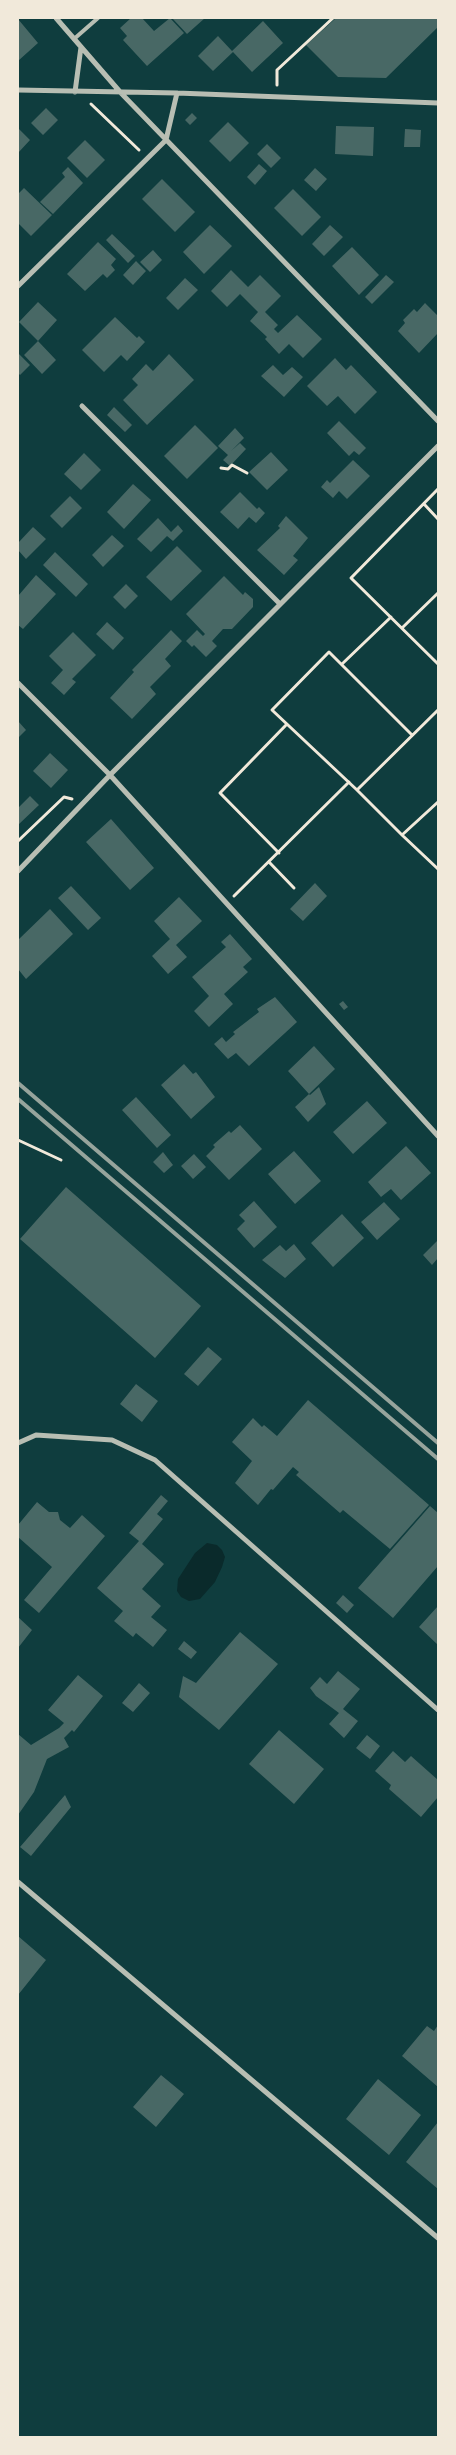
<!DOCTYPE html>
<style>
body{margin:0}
#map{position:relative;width:456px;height:2455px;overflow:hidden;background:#0f3d3e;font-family:"Roboto Condensed",sans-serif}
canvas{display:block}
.frame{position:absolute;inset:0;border:19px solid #f1e9da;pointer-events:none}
</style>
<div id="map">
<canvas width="456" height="2455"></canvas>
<div class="frame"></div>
</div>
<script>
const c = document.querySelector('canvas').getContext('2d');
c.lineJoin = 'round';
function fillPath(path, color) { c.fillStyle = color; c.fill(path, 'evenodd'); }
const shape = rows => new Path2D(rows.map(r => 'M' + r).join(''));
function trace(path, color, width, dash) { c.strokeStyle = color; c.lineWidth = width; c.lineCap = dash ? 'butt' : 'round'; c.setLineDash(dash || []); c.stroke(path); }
const water = shape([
 [207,1543,217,1545,222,1550,225,1557,222,1567,215,1582,200,1599,189,1601,181,1597,177,1591,178,1579,195,1553]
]);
const building = shape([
 [131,18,142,18,154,31,170,18,184,33,147,66,123,40,127,36,120,28],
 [172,18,205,18,187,34],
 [336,18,438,18,438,27,386,78,338,77,306,45],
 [18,19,38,43,18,61],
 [263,21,283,43,252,72,233,52,213,71,198,56,218,36,232,51],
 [46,108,58,120,43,135,31,123],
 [192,113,197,118,190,125,185,120],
 [228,122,249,143,230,162,209,141],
 [336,126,374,127,373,156,335,154],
 [18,128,30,140,18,153],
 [405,129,421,130,420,147,404,147],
 [85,140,105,160,87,178,67,158],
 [267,144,281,158,271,168,257,154],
 [259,164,267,171,255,185,247,177],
 [68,167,83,183,53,214,40,202,65,177,62,173],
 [315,168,327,179,316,191,304,180],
 [162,179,195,212,175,232,142,199],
 [24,188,52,215,31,236,18,223,18,194],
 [293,189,321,217,302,236,274,208],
 [210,225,232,246,204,274,183,252],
 [330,225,343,237,324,256,312,244],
 [112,234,135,256,128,263,106,240],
 [98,242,116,259,111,265,115,270,107,278,103,274,85,291,67,274],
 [352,247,379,275,359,295,332,266],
 [153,250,162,260,150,272,140,262],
 [136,261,146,271,133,285,123,275],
 [231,270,248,287,260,275,281,296,265,312,278,325,274,329,278,333,297,315,322,339,303,358,289,344,279,354,265,339,267,337,250,321,258,312,240,294,227,307,211,291],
 [386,275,394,282,372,304,365,297],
 [185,278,198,290,178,310,166,298],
 [38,302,57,320,38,341,19,322],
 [425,303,438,316,438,333,419,353,398,331,405,323,403,320,414,309,417,312],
 [115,317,137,338,139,336,145,342,127,361,121,355,104,372,82,350],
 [38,341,56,360,42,374,24,355],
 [18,353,30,365,20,375,18,373],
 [169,354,194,380,147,425,123,400,138,385,132,379,146,364,153,371],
 [335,358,346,370,351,365,377,392,355,414,338,396,327,406,307,386],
 [273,365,283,375,292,367,303,377,284,397,261,376],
 [114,407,132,425,125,432,107,415],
 [339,421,366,448,359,455,354,451,349,456,327,433],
 [195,425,218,448,187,479,164,456],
 [235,428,244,438,231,451,240,443,246,449,230,466,223,460,228,455,218,446],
 [271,452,288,470,267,490,249,472],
 [84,453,101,470,81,490,64,474],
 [353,460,370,476,347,499,339,491,333,498,321,487,327,480,330,483],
 [133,484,151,500,124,529,107,512],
 [240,492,257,509,259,507,265,513,256,523,249,517,238,529,220,512],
 [70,496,82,508,62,528,50,516],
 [286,516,308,538,293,556,298,560,284,575,257,550,280,528,278,526],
 [158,518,171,532,178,525,183,531,173,541,167,536,151,552,137,539],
 [33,527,46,539,26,559,18,550,18,543],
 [112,535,124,546,103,567,92,555],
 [177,546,202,571,171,601,146,577],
 [55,552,88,584,76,597,43,565],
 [36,575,56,594,23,629,18,625,18,596],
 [224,576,243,595,245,592,253,599,253,607,232,629,223,629,212,641,217,646,206,657,194,645,192,647,186,641,197,630,203,636,205,634,186,614],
 [126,584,138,596,125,609,113,597],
 [107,622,124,638,113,650,96,634],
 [171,630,182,641,165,659,171,666,150,687,156,694,132,719,110,698,134,672,132,670],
 [73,632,96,655,72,679,76,682,64,695,51,683,63,670,49,656],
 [18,721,26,730,18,738],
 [50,753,68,770,51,788,33,771],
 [30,796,39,805,18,825,18,808],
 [111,819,154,868,130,890,86,842],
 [315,883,327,896,303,921,290,909],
 [71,886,101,918,88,930,58,898],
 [179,897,202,921,176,945,187,957,168,974,152,956,170,939,154,921],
 [50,909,73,934,26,979,18,969,18,940],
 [230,934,252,959,243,967,248,972,224,994,233,1004,209,1027,194,1011,209,996,192,977,226,947,221,942],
 [275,997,297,1022,249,1066,236,1053,228,1059,214,1044,222,1037,226,1042,235,1034,233,1032,259,1012,257,1009],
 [343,1001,348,1007,344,1010,339,1004],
 [314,1046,335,1069,309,1094,310,1095,319,1087,326,1104,308,1122,295,1107,309,1094,288,1071],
 [184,1064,193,1074,196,1072,215,1097,191,1119,161,1085],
 [136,1097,171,1135,157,1148,122,1110],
 [367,1101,387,1123,353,1154,333,1132],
 [240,1125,262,1149,229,1180,206,1156,215,1147,213,1145,229,1131,231,1133],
 [406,1146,431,1173,401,1200,391,1189,381,1197,368,1182],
 [294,1151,321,1181,295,1204,268,1174],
 [163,1152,173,1165,164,1173,153,1162],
 [194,1154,206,1167,193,1179,181,1166],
 [66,1187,201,1306,155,1358,20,1239],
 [254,1201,277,1227,254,1248,237,1229,245,1221,239,1215],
 [384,1202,400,1219,377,1240,361,1222],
 [342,1214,364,1238,333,1267,311,1243],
 [438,1240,438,1258,432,1265,423,1255],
 [294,1244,306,1259,285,1278,262,1260,280,1245,286,1251],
 [208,1347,222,1359,198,1386,184,1374],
 [136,1384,158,1401,142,1422,120,1404],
 [308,1400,429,1505,390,1549,343,1510,340,1513,296,1475,299,1472,293,1467,273,1490,271,1489,258,1505,235,1483,252,1461,232,1442,253,1418,262,1427,264,1425,277,1436],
 [161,1495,168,1501,157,1514,163,1519,142,1544,164,1564,142,1589,161,1606,151,1617,167,1630,153,1647,136,1633,133,1637,114,1621,123,1611,97,1588,139,1541,129,1533],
 [37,1502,49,1512,58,1512,60,1520,70,1528,82,1515,105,1536,39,1613,24,1600,52,1567,18,1537,18,1525],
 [430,1506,438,1513,438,1566,393,1618,358,1588],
 [343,1595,354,1605,347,1613,336,1603],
 [438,1606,438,1645,419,1627],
 [18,1617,32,1630,18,1648],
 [240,1632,278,1664,219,1730,179,1697,183,1676,196,1683],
 [184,1641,197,1652,191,1659,178,1649],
 [338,1671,360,1689,343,1709,358,1721,344,1738,329,1724,339,1713,316,1696,310,1688,320,1677,327,1684],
 [78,1675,103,1696,74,1732,72,1730,64,1738,69,1747,47,1759,34,1792,18,1815,18,1734,31,1745,59,1728,64,1723,48,1710],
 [139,1683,150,1693,133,1712,122,1703],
 [279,1730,324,1769,294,1804,249,1764],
 [367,1735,380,1746,370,1759,356,1748],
 [393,1751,405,1762,411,1756,438,1780,438,1797,421,1817,389,1789,391,1785,375,1771],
 [65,1795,71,1807,31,1856,20,1847],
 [18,1936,46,1960,18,1995],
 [438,2025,438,2087,402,2056,427,2026,434,2031],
 [161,2075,184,2094,156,2127,133,2107],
 [378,2079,421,2115,389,2155,346,2119],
 [438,2122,438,2189,406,2162]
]);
const path = shape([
 [277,85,277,70,333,18],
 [91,104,139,150],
 [221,468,228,469,232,465,247,473],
 [438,489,351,578,438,664],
 [424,504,438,519],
 [402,628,438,593],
 [342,664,391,617],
 [357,790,272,710,329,652,412,735],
 [438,802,402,835,438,869],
 [402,835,357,790,438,710],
 [18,841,64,797,72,799],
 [279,853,220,793,287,724],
 [269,862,294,888],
 [234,896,349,782],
 [18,1140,61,1160]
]);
const service = shape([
 [74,39,98,18]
]);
const minor = shape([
 [56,18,121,93,438,421],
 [18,90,177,93,438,103],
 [75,92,81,47],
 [18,286,166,140,177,93],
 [82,406,280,604],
 [18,683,110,775,438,1136],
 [18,871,110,775,438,446],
 [18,1443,36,1435,112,1440,155,1460,438,1710],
 [18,1882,438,2238]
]);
const rail = shape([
 [18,1083,438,1443],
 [18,1099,438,1459]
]);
fillPath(water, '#0a2a2b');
fillPath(building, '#486865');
trace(path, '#f1e9da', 3);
trace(service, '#b8beb3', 4);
trace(minor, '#b8beb3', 5);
trace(rail, '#97a49c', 4);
</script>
